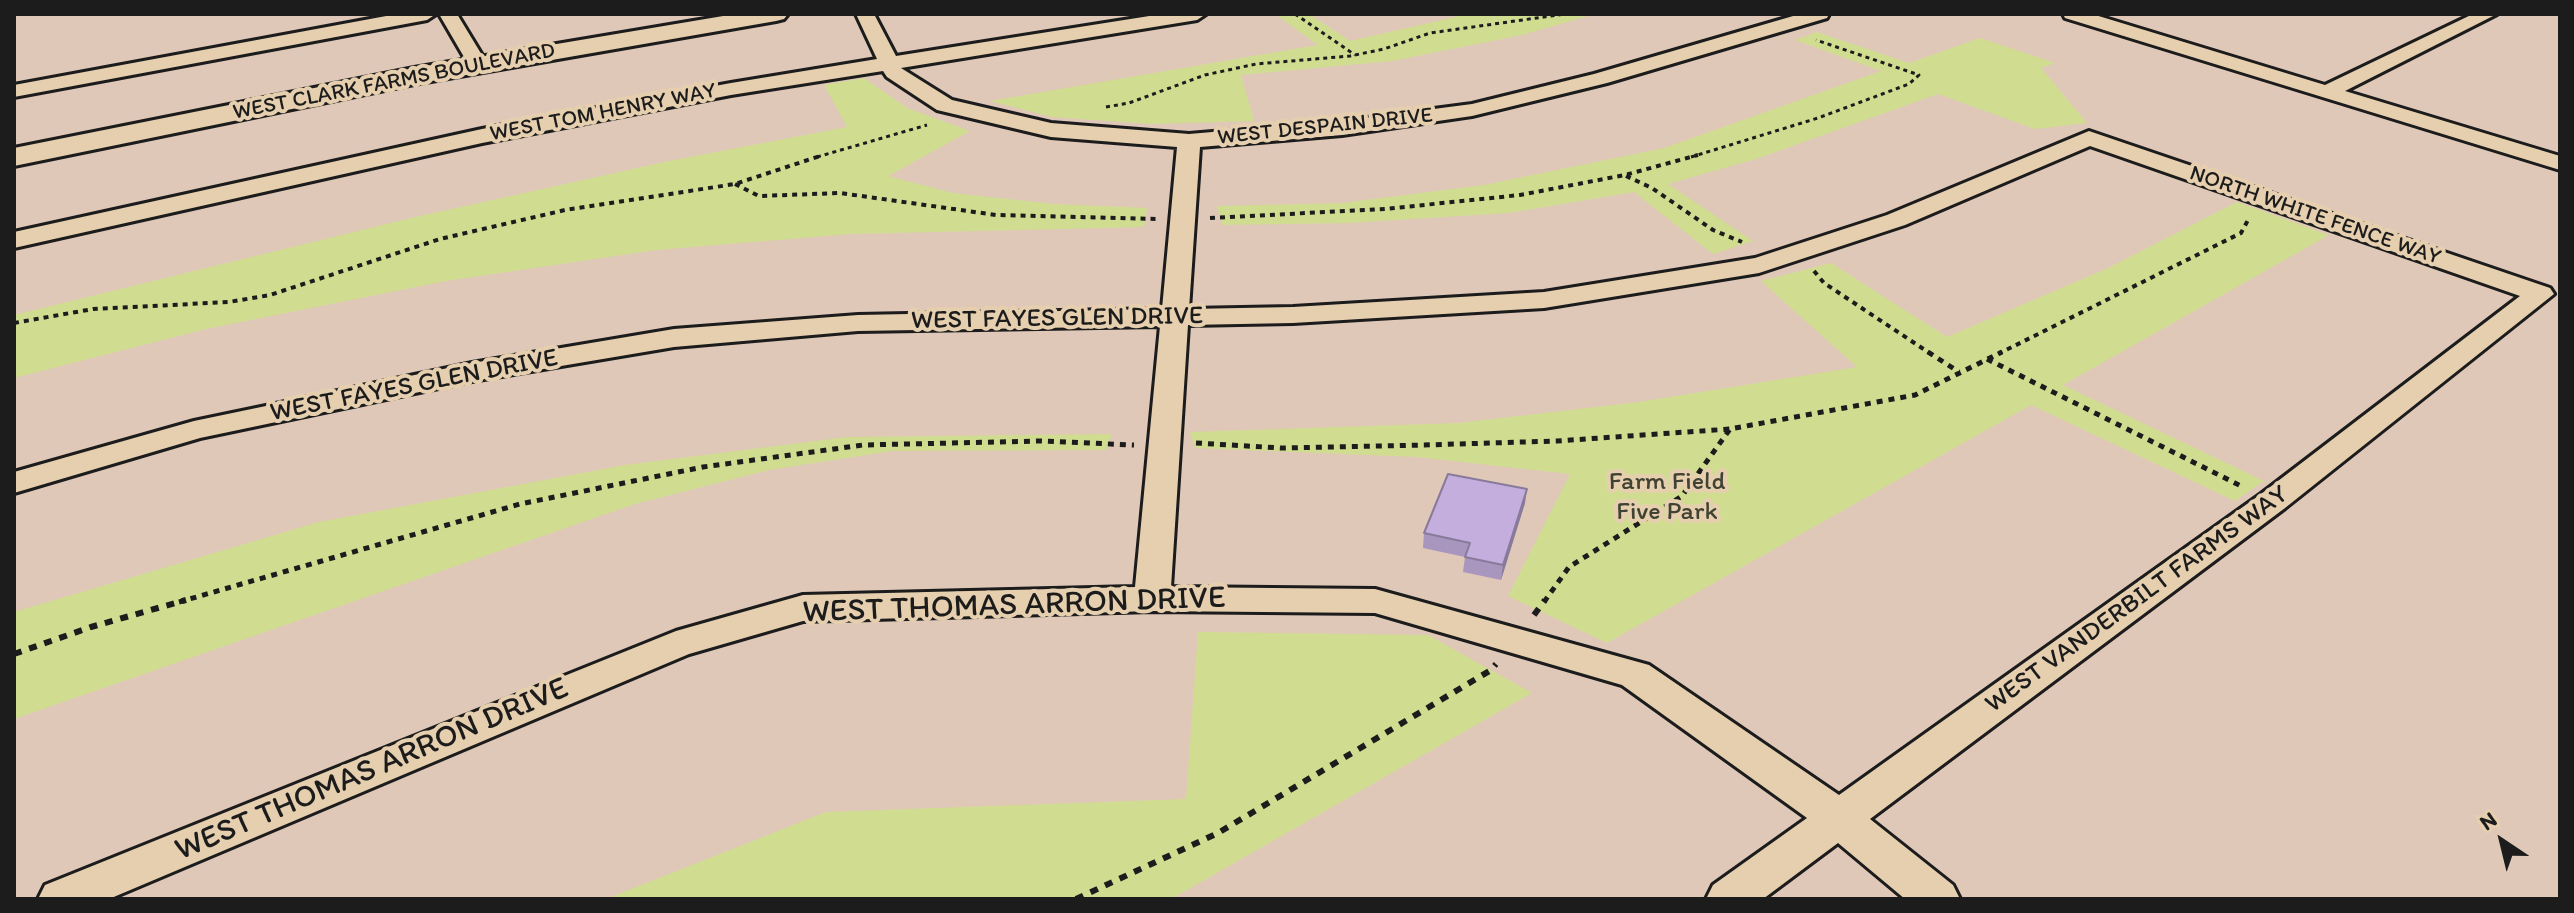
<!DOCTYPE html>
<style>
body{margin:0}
#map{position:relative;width:2574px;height:913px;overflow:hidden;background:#dfc8b8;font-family:Itim,sans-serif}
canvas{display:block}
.frame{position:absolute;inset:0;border:16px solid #1c1c1c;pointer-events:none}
.north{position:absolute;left:2462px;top:801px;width:80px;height:80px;-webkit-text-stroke:6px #e6cfaf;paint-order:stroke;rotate:325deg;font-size:22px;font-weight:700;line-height:32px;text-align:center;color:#1c1c1c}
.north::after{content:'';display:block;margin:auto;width:28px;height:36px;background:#1c1c1c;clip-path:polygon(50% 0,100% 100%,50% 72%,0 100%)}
</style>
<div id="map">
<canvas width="2574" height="913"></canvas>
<div class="frame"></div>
<div class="north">N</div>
</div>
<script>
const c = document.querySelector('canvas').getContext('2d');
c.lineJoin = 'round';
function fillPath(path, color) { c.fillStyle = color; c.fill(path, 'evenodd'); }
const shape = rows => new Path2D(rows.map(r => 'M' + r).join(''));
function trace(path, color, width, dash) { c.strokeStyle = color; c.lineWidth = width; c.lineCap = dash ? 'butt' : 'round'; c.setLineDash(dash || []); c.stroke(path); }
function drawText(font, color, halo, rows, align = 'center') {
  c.font = font + ' Itim,sans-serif'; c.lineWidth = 8; c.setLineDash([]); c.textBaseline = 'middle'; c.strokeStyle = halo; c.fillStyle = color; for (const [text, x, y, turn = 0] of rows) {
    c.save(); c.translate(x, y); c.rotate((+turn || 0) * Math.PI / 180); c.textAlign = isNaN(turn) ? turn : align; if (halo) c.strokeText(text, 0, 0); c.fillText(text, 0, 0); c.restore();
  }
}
const green = shape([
 [1275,14,1309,14,1350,41,1468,14,1595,14,1522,35,1392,61,1241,75,1254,121,1151,124,1052,117,990,101,1318,45],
 [1817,32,1909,63,1980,38,2055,63,2041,68,2087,123,2035,129,1938,94,1756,159,1668,184,1753,241,1713,254,1634,192,1509,213,1348,223,1222,225,1217,206,1342,203,1484,185,1664,148,1881,71,1795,40],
 [864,78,907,108,970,131,888,176,953,193,1054,204,1147,208,1144,227,851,234,656,250,446,281,206,329,14,378,14,315,411,218,669,161,847,127,824,85],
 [2237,202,2329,235,2063,385,2264,481,2235,501,2031,405,1607,643,1508,596,1570,474,1417,457,1195,448,1190,432,1458,423,1639,402,1857,367,1761,281,1831,263,1947,337,2108,268],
 [1112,434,1106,450,892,451,769,470,635,504,14,719,14,612,319,522,625,465,847,437],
 [1198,632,1428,635,1532,693,1171,899,606,899,826,812,1186,799]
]);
const pathFar3 = shape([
 [1295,14,1355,55],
 [1106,107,1129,103,1205,75,1256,64,1350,56,1384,49,1430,33,1565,14],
 [817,157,927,125],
 [1691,157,1818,118,1909,84,1919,75,1816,40]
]);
const pathFar2 = shape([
 [1626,176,1652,188,1713,230,1742,242],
 [735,184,759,196,840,193,996,215,1156,219],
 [1210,218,1385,209,1520,195,1625,175,1698,155],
 [1814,271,1824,283,1931,354],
 [14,323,93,309,229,302,270,295,440,239,565,210,735,184,823,155],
 [1998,354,2241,233,2248,220]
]);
const pathFar1 = shape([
 [1928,352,1959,372],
 [1987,359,2243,487],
 [1196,443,1281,448,1424,445,1557,441,1730,429],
 [179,602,520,504,703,467,863,445,1041,441,1134,445],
 [1544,602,1569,567,1682,496,1730,429,1915,395,2002,352]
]);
const path = shape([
 [1534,615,1545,600],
 [14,654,91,627,186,600],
 [1076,899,1218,833,1491,670,1496,664]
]);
const minor = shape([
 [397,14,436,14,427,20,14,97,14,85,397,14],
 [439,14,457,14,488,65,485,69,471,69,439,14],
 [856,14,874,14,896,56,1162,14,1206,14,1197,20,901,68,952,100,1051,123,1189,134,1342,121,1472,104,1594,74,1800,14,1829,14,1827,18,1607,83,1472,116,1342,135,1200,147,1189,309,1293,307,1544,292,1755,258,1887,215,2089,131,2550,288,2554,294,2285,508,1870,819,1953,885,1960,899,1905,899,1838,843,1763,899,1706,899,1713,885,1807,818,1622,685,1375,613,1152,611,803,621,689,654,109,899,38,899,45,885,676,631,803,595,1135,587,1160,326,858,331,674,347,472,381,200,438,14,493,14,472,194,421,472,363,674,329,858,315,1162,309,1177,147,1051,137,937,110,887,77,883,71,731,95,482,143,14,248,14,232,482,129,731,83,877,59,856,14],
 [2090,146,2520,296,2261,494,1839,795,1649,665,1375,589,1171,587,1188,325,1293,323,1544,308,1759,273,1905,225,2090,146],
 [2063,14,2092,14,2325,85,2473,14,2497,14,2345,91,2560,156,2560,170,2065,18,2063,14]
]);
const tertiary = shape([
 [735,14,788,14,784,19,776,21,414,84,14,166,14,148,414,68,735,14]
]);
const wall = shape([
 [1525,503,1501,580,1463,572,1465,557,1423,548,1424,533]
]);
const shadedWall = shape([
 [1527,489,1525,503,1501,580,1503,565]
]);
const building = shape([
 [1448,474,1527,489,1503,565,1465,557,1470,543,1424,533,1448,474]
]);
const farStreetnames = [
 ["WEST CLARK FARMS BOULEVARD",394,82,-11],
 ["WEST TOM HENRY WAY",603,113,-11],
 ["WEST DESPAIN DRIVE",1325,127,-6],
 ["NORTH WHITE FENCE WAY",2315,216,19]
];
const streetNames = [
 ["WEST FAYES GLEN DRIVE",1057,319,-1],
 ["WEST FAYES GLEN DRIVE",414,386,-11],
 ["WEST VANDERBILT FARMS WAY",2137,600,-36]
];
const parkNames = [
 ["Farm Field",1667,482],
 ["Five Park",1667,512]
];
const nearStreetnames = [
 ["WEST THOMAS ARRON DRIVE",1014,606,-2],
 ["WEST THOMAS ARRON DRIVE",372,770,-23]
];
fillPath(green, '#d0dd90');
trace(minor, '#1c1c1c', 6);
trace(tertiary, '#1c1c1c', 6);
trace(pathFar3, '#1c1c1c', 3, [4, 4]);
trace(pathFar2, '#1c1c1c', 4, [5, 5]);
trace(pathFar1, '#1c1c1c', 5, [6, 6]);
trace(path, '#1c1c1c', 6, [8, 8]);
fillPath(minor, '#e6cfaf');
fillPath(tertiary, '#e6cfaf');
fillPath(wall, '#a896be');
fillPath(shadedWall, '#887a9b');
fillPath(building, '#c3aedd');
trace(building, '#887a9b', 2);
drawText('22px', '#1c1c1c', '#e6cfaf', farStreetnames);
drawText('26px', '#1c1c1c', '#e6cfaf', streetNames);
drawText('26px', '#404333', '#e6cfaf', parkNames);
drawText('32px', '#1c1c1c', '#e6cfaf', nearStreetnames);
</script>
